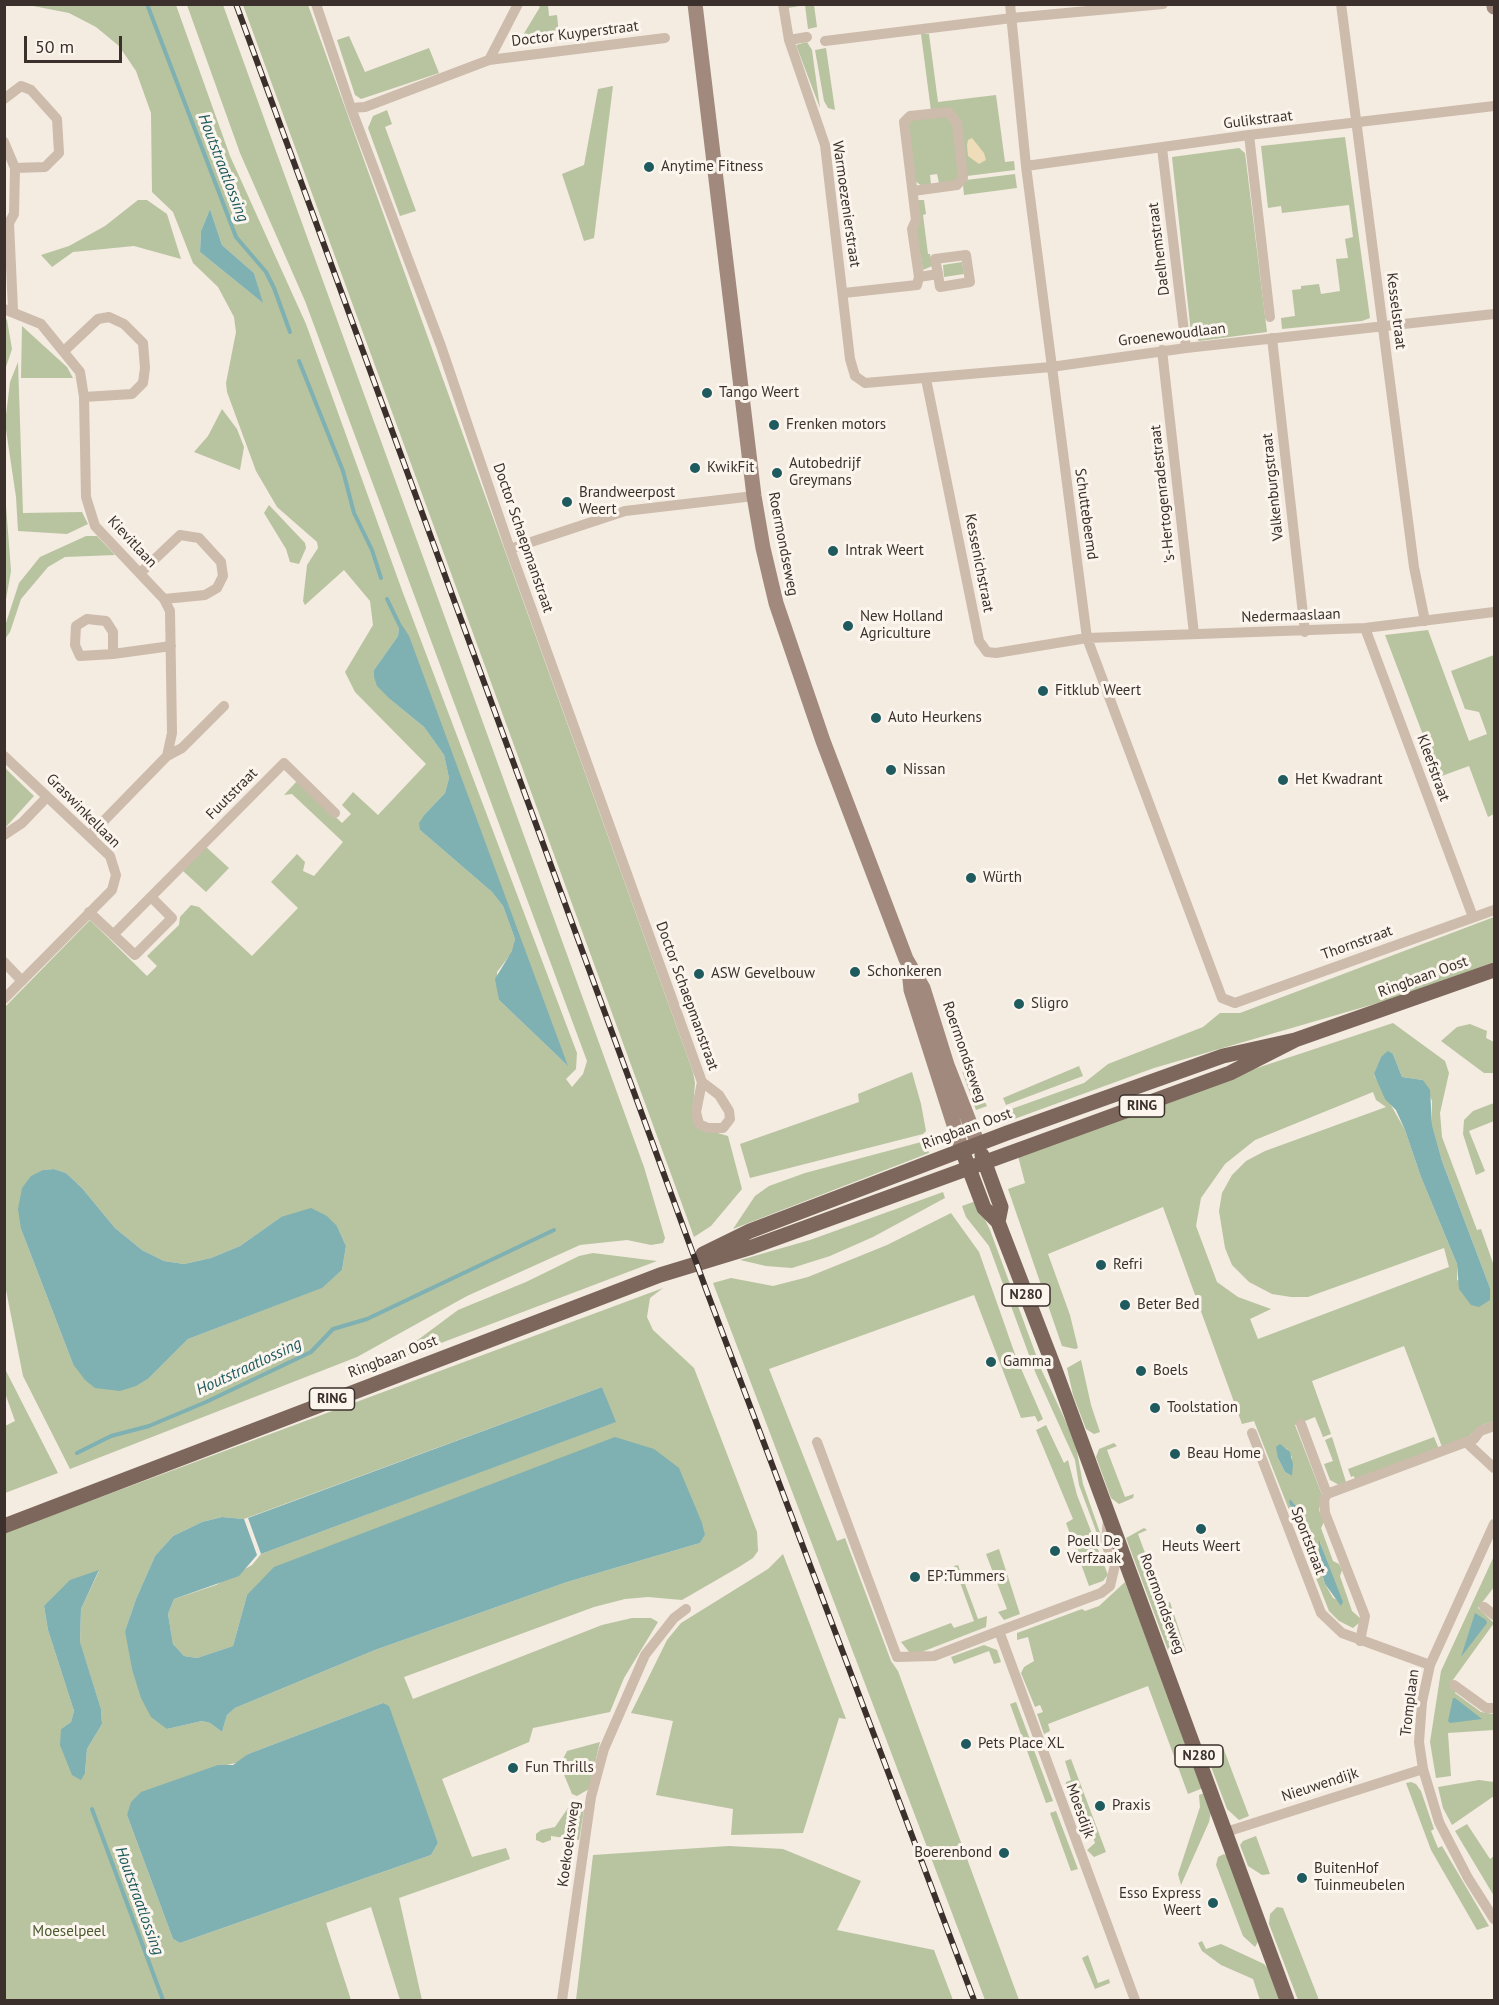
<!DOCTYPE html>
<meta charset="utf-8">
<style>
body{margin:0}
#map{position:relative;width:1499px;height:2005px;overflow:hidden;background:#f4ebe1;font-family:"PT Sans",sans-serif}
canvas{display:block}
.frame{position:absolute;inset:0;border:6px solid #3b302b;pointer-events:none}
.scale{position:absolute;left:24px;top:36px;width:98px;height:27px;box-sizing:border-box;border:3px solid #3b302b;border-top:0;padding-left:8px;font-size:18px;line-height:21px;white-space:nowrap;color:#3b302b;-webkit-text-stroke:4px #fbf5ee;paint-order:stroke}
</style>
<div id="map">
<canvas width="1499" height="2005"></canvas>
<div class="frame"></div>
<div class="scale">50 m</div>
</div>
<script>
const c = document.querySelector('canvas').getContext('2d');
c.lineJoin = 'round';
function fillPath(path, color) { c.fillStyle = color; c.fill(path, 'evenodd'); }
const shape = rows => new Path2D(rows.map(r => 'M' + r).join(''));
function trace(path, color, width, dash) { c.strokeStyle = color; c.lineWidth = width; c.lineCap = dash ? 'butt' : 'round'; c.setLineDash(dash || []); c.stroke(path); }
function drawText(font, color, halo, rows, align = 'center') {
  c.font = font + ' "PT Sans",sans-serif'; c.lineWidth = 6; c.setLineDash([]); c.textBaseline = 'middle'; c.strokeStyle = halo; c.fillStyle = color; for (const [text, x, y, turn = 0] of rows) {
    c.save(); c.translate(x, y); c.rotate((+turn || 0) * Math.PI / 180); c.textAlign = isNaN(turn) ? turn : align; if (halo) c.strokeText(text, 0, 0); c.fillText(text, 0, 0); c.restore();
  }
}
const green = shape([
 [28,5,176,5,230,156,306,324,403,593,577,1053,576,1069,566,1079,572,1087,583,1074,587,1061,305,301,240,153,187,5,223,5,644,1167,665,1238,663,1243,651,1245,627,1240,580,1245,467,1296,357,1357,70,1469,23,1376,5,1285,4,1008,90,920,147,976,157,966,147,956,179,925,180,917,191,905,199,907,252,956,298,908,271,882,297,854,305,862,303,871,314,876,343,842,292,794,284,795,297,781,342,823,351,814,342,805,353,792,378,815,426,764,355,692,345,672,373,625,370,601,344,570,305,605,303,601,307,565,318,548,317,542,277,507,256,471,227,392,226,383,236,332,234,317,218,287,193,263,173,212,152,192,151,113,136,71,119,46,96,27,69,13],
 [210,209,222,245,254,273,262,302,200,252,201,231],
 [399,627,567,1065,499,1000,497,972,513,951,515,939,503,906,492,892,420,830,425,814,445,793,449,778,444,755,424,727,391,700,374,670,398,636],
 [54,1169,66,1173,82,1188,115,1228,142,1250,164,1261,184,1264,211,1258,240,1246,281,1217,337,1226,346,1246,342,1270,321,1288,188,1339,149,1378,73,1364,21,1229,43,1170],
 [243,5,308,5,693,1072,695,1083,693,1107,704,1129,728,1136,742,1189,711,1226,694,1237],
 [537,5,548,5,549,16,557,15,559,35,520,40,540,7],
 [787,5,814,5,817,27,808,29,805,5,788,8],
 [921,34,929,34,938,102,996,95,1005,162,1014,161,1015,170,967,176,961,122,931,111],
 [349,36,365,72,429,48,439,73,361,99,355,95,337,40],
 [807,42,812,50,820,108,796,45],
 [826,48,835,110,828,108,824,101,815,50],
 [613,86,594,238,584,241,562,174,584,165,598,89],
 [387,110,392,124,385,127,416,211,400,216,368,128,373,116],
 [945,116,953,125,959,175,956,181,939,183,937,174,930,175,931,184,922,186,915,181,907,125,913,118],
 [1345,137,1370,318,1362,321,1282,329,1281,318,1295,316,1292,290,1301,289,1301,286,1319,284,1321,294,1340,291,1336,259,1348,258,1345,239,1353,237,1349,205,1282,213,1281,206,1268,208,1261,146],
 [1239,148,1245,153,1267,332,1199,341,1191,333,1172,157],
 [1015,174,1017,188,964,195,963,185,966,180],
 [138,200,147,200,167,214,181,259,134,246,73,252,52,267,41,255,69,246,105,226],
 [917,200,924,200,926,214,923,215,928,254,930,254,932,266,923,270,916,229],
 [962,262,964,274,944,277,943,265],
 [5,318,7,320,12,349,5,370],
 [22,326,67,367,73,378,21,378],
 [18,362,23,513,82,512,88,524,67,534,18,531,16,497,5,423,10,382],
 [222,409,237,429,244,447,240,470,194,452,208,436],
 [4,479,11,571,5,605,4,605],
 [269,505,305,543,306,548,299,564,290,562,286,549,264,513],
 [86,536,97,536,115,555,65,557,48,567,21,599,10,632,5,639,5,626,19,583,40,557],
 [1428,630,1469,741,1487,734,1479,712,1465,709,1451,671,1494,655,1494,814,1488,817,1469,766,1439,777,1385,635],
 [5,768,34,796,5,828],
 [206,847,229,868,206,892,183,871],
 [1494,917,1494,962,1395,998,1154,1068,1006,1122,1003,1112,1084,1083,1108,1064,1203,1027,1220,1013,1240,1013],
 [1393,1023,1445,1061,1449,1073,1440,1113,1442,1137,1477,1230,1481,1229,1494,1266,1494,1421,1482,1425,1468,1437,1442,1447,1404,1346,1312,1381,1331,1434,1323,1437,1315,1417,1295,1425,1322,1495,1319,1510,1324,1522,1321,1528,1333,1561,1339,1564,1342,1570,1340,1576,1352,1611,1360,1618,1359,1623,1353,1628,1339,1621,1329,1611,1254,1421,1242,1424,1163,1207,1048,1254,1070,1315,1078,1348,1075,1349,1062,1346,1008,1189,1025,1183,1018,1156,1251,1070],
 [1393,1054,1402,1077,1423,1080,1432,1101,1432,1126,1442,1161,1490,1288,1457,1280,1457,1264,1421,1177,1405,1130,1374,1075,1381,1057],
 [1373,1092,1376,1100,1386,1107,1265,1151,1246,1161,1232,1175,1222,1193,1219,1211,1225,1248,1232,1265,1249,1282,1272,1294,1291,1297,1308,1297,1444,1248,1449,1267,1258,1339,1250,1319,1271,1309,1238,1297,1217,1282,1196,1226,1201,1198,1225,1164,1255,1140],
 [1286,1448,1292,1457,1292,1476,1285,1472,1278,1458],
 [1320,1542,1331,1574,1342,1602,1333,1598,1325,1584,1319,1563],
 [1470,1024,1487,1031,1486,1038,1494,1042,1494,1073,1484,1073,1441,1041,1457,1027],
 [1079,1066,1083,1076,1006,1105,1003,1098],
 [962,1071,981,1095,987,1106,976,1110],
 [912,1072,921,1104,926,1131,923,1134,750,1178,740,1144,859,1102,858,1094],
 [1494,1103,1494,1121,1469,1131,1485,1171,1476,1175,1463,1134,1464,1120,1473,1111],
 [925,1141,929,1153,733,1229,755,1196,769,1186,805,1173],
 [943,1192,945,1198,873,1237,830,1256,792,1268,766,1266,740,1260,810,1240],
 [976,1201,990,1230,1042,1371,1075,1441,1083,1484,1111,1564,1109,1566,1079,1485,1075,1460,1036,1374,989,1246,966,1217,962,1206],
 [951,1213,979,1252,1016,1357,1043,1419,1038,1422,1035,1416,1021,1418,974,1295,769,1369,837,1541,845,1538,891,1661,898,1671,1019,2000,985,2000,713,1283,731,1278,773,1286,808,1277,887,1245],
 [593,1253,657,1261,362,1373,411,1345,458,1310,526,1282,579,1256],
 [663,1288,650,1298,647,1317,653,1330,694,1368,757,1532,758,1551,753,1558,739,1567,682,1600,648,1597,625,1599,594,1607,404,1677,413,1699,602,1625,632,1618,651,1618,658,1622,624,1678,610,1712,533,1728,529,1742,442,1779,472,1857,506,1848,510,1859,399,1898,422,2000,400,2000,371,1907,326,1923,351,2000,5,2000,4,1533],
 [602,1387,615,1422,261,1554,252,1565,216,1585,174,1599,168,1614,173,1644,184,1656,197,1658,233,1646,247,1595,705,1535,700,1543,567,1582,375,1650,235,1708,227,1715,222,1732,210,1723,202,1721,167,1729,125,1631,136,1599,155,1556,173,1536,202,1522,222,1517,244,1519],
 [99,1571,81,1609,80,1643,101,1709,102,1724,87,1749,85,1773,61,1729,71,1722,74,1711,48,1630,44,1606],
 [383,1703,438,1843,431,1855,180,1943,173,1939,127,1815,227,1765,240,1762,248,1754],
 [1081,1360,1091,1405,1100,1432,1094,1434,1086,1429,1073,1395,1067,1368],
 [4,1367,58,1473,5,1493,5,1426,15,1421,5,1393],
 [1046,1425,1064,1463,1068,1460,1077,1495,1108,1575,1103,1581,1089,1586,1066,1523,1073,1519,1036,1430],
 [1332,1437,1346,1482,1339,1485,1330,1480,1324,1464,1333,1461,1325,1440],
 [1434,1437,1439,1449,1355,1480,1354,1476,1351,1477,1348,1469],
 [1114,1443,1117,1446,1107,1450,1125,1497,1134,1494,1133,1498,1119,1504,1111,1498,1096,1457,1099,1449],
 [1144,1528,1147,1530,1138,1534,1164,1604,1170,1602,1186,1651,1174,1655,1169,1653,1126,1538],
 [999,1549,1020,1614,1004,1620,998,1612,1007,1609,986,1554],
 [783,1554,846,1719,839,1718,803,1833,731,1835,733,1809,656,1795,673,1721,631,1713,667,1640,681,1623,768,1569],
 [1494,1556,1494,1587,1478,1608,1494,1623,1450,1684,1456,1689,1455,1693,1481,1712,1494,1714,1494,1730,1448,1733,1451,1776,1436,1778,1430,1742,1441,1671],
 [958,1565,978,1619,987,1616,986,1627,919,1653,910,1653,901,1642,951,1623,954,1628,974,1621,954,1566],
 [1125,1582,1203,1788,1188,1794,1148,1686,1048,1724,1050,1731,1044,1734,1037,1714,1043,1712,1040,1705,1035,1707,1021,1673,1024,1667,1034,1661,1028,1637,1017,1640,1017,1633,1082,1609,1085,1611,1099,1606],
 [984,1645,997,1650,1001,1662,994,1664,989,1651,954,1664,951,1657],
 [1016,1702,1053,1801,1046,1803,1010,1704],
 [600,1742,589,1789,577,1796,572,1794,560,1765,567,1751],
 [1214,1747,1224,1750,1249,1816,1239,1820,1227,1809,1207,1756,1209,1749],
 [1071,1759,1106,1852,1094,1857,1087,1850,1095,1843,1075,1789,1069,1791,1065,1787,1066,1782,1071,1780,1065,1761],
 [1479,1780,1494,1782,1494,1796,1452,1825,1443,1808,1438,1787],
 [1411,1782,1416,1784,1421,1791,1434,1829,1431,1831,1438,1848,1442,1846,1489,1926,1477,1930,1431,1850,1406,1783],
 [1204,1793,1211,1812,1209,1822,1181,1885,1178,1874,1200,1807,1199,1795],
 [568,1808,584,1810,579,1840,551,1836,551,1840,543,1843,536,1840,536,1834,541,1830,555,1827],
 [1056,1811,1078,1869,1071,1871,1050,1813],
 [1467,1824,1490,1859,1494,1856,1494,1896,1455,1831],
 [1256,1836,1270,1874,1262,1875,1248,1866,1240,1845,1243,1841],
 [729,1846,783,1849,861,1881,837,1930,934,1950,953,2000,576,2000,593,1855],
 [1224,1854,1229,1857,1259,1940,1255,1947,1243,1936,1216,1865,1218,1857],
 [1277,1907,1283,1908,1319,2000,1298,2000,1269,1924,1270,1914],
 [1202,1941,1206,1949,1221,1944,1264,1964,1270,1971,1281,2000,1260,2000,1253,1979,1221,1965,1202,1951,1198,1943],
 [1088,1955,1098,1983,1109,1979,1110,1983,1095,1989,1082,1958]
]);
const sand = shape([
 [972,138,984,153,986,160,979,164,968,156,967,145,968,140]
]);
const water = shape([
 [210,209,222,245,254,273,263,303,200,252,201,231],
 [402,625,409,636,568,1066,499,1000,495,979,512,951,515,939,503,906,492,892,420,830,419,823,425,814,445,793,449,778,444,755,424,727,391,700,377,686,374,677,374,670,398,636,399,627],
 [1388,1051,1393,1054,1402,1077,1423,1080,1430,1090,1432,1125,1442,1161,1490,1288,1490,1300,1479,1307,1471,1305,1459,1289,1457,1264,1421,1177,1405,1130,1396,1110,1385,1099,1374,1074,1381,1057],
 [54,1169,66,1173,82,1188,115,1228,142,1250,164,1261,184,1264,211,1258,240,1246,281,1217,311,1208,327,1216,337,1226,346,1246,342,1270,322,1288,188,1339,149,1378,136,1386,120,1391,95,1388,85,1380,73,1364,21,1229,18,1209,22,1188,31,1176,43,1170],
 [602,1387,616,1422,261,1554,248,1518],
 [615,1437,654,1449,679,1468,702,1523,705,1535,700,1543,567,1582,375,1650,235,1708,227,1715,222,1732,210,1723,202,1721,167,1729,151,1717,141,1698,132,1669,125,1631,136,1599,155,1556,173,1536,202,1522,222,1517,244,1519,257,1555,239,1576,174,1599,168,1614,173,1644,184,1656,197,1658,233,1646,247,1595,274,1567],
 [1280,1444,1290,1452,1293,1464,1292,1476,1285,1472,1278,1458,1276,1447],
 [1290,1499,1303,1515,1302,1534,1289,1502],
 [1319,1540,1343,1602,1341,1606,1325,1584,1319,1563],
 [99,1570,81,1609,80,1642,101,1709,102,1724,87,1749,85,1773,81,1780,72,1775,60,1745,61,1729,71,1722,74,1711,48,1630,44,1606,70,1580],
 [1475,1613,1486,1620,1487,1623,1461,1657],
 [1453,1698,1455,1698,1482,1719,1450,1723,1448,1721],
 [383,1703,389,1706,438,1843,431,1855,180,1943,173,1939,127,1815,131,1802,141,1792,218,1765,233,1765,248,1754]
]);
const stream = shape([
 [147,4,236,237,266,272,274,288,290,332],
 [299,361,343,471,354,513,372,550,381,578],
 [387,599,400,626],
 [77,1453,111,1436,149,1426,206,1402,311,1352,333,1329,367,1319,554,1230],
 [92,1809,163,2000]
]);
const street = shape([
 [316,4,351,108,441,346,510,549,702,1082,696,1112,699,1124,708,1128,723,1128,730,1119,729,1111,719,1095,702,1082],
 [783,4,789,40,825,145,850,359,855,376,865,383,1051,367,1186,348,1494,314],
 [1010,4,1026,166,1087,638,1222,998,1235,1003,1494,910],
 [1341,4,1414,567,1425,621],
 [789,40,807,37],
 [825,41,1012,18,1163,4],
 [489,60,518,4],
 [4,99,21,86,31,90,57,119,59,153,45,167,15,168],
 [351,108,365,107,489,60,665,38],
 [1249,135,1270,317],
 [4,142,15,168,14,214,9,223,13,310],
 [1162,148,1186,348],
 [1026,166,1249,135,1494,106],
 [919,277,938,274,940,287,970,282,966,255,935,259,938,274],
 [844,293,917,285,919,277,912,229,916,220,904,122,910,116,948,112,957,123,963,178,957,185,913,191],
 [4,309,41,324,80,372,84,397,86,497,95,526,164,599,170,611,172,733,167,756,89,836],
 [1272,338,1305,632],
 [1162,350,1194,634],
 [64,351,98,319,109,317,124,324,143,343,145,368,143,383,132,394,84,397],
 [926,379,979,641,987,652,996,653,1087,638,1365,628,1494,612],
 [510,549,625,511,754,496],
 [140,573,180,535,199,538,221,562,223,576,217,588,205,595,164,599],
 [1365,628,1473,917],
 [113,654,113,632,106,621,87,619,76,626,75,645,80,656,113,654,171,646],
 [4,756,110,856,116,875,112,890,4,999],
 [167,756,182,748,224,706],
 [4,835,22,823,47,797],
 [89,912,135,955,172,918,151,897],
 [113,935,284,763,335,813],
 [4,962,22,981],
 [1301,1424,1327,1494,1474,1439,1480,1431,1494,1426],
 [1252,1433,1321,1613,1342,1633,1430,1665],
 [817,1442,897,1657,934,1656,999,1631,1135,2000],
 [1466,1442,1494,1468],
 [1327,1494,1324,1500,1325,1513,1365,1616,1360,1641],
 [1494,1524,1430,1665,1422,1702,1419,1742,1423,1769,1439,1822,1468,1878,1494,1919],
 [1484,1607,1494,1615],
 [999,1631,1101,1593,1110,1586,1115,1565,1106,1540,1108,1519],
 [1454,1685,1486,1708,1494,1708],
 [1226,1832,1423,1769],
 [562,2000,591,1797,604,1749,645,1655,674,1618,686,1609]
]);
const secondary = shape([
 [695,4,754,496,763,548,776,603,823,741,906,959,923,988,947,1065,978,1144],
 [1494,4,1494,7],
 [909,969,911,990,962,1150]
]);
const primary = shape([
 [962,1150,984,1208,998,1222,1054,1367,1287,2000],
 [982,1155,1001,1207,998,1222],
 [703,1254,750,1231,1007,1133,1223,1056,1295,1040,1494,970],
 [4,1526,660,1275,752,1247,1230,1073,1295,1040]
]);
const rail = shape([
 [236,4,707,1292,974,2000]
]);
const markers = [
 [649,167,6,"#1f5a5e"],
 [707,393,6,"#1f5a5e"],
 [774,425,6,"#1f5a5e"],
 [695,468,6,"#1f5a5e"],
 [777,473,6,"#1f5a5e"],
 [567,502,6,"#1f5a5e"],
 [833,551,6,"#1f5a5e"],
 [848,626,6,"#1f5a5e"],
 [1043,691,6,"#1f5a5e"],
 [876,718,6,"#1f5a5e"],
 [891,770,6,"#1f5a5e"],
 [1283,780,6,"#1f5a5e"],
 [971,878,6,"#1f5a5e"],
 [855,972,6,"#1f5a5e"],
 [699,974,6,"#1f5a5e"],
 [1019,1004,6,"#1f5a5e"],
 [1101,1265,6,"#1f5a5e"],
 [1125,1305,6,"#1f5a5e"],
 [991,1362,6,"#1f5a5e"],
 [1141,1371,6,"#1f5a5e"],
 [1155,1408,6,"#1f5a5e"],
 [1175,1454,6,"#1f5a5e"],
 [1201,1529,6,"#1f5a5e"],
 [1055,1551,6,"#1f5a5e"],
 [915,1577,6,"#1f5a5e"],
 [966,1744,6,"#1f5a5e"],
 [513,1768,6,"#1f5a5e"],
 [1100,1806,6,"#1f5a5e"],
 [1004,1853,6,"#1f5a5e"],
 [1302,1878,6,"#1f5a5e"],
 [1213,1903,6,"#1f5a5e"]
];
const shields = [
 [1142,1106,45],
 [1026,1295,48],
 [332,1399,45],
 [1199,1756,48]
];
const shieldNames = [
 ["RING",1142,1106],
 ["N280",1026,1295],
 ["RING",332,1399],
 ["N280",1199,1756]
];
const streetNames = [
 ["Doctor Kuyperstraat",575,34,-7],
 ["Gulikstraat",1258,120,-7],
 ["Warmoezenierstraat",846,204,82],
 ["Daelhemstraat",1159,249,-97],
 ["Kesselstraat",1396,311,83],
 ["Groenewoudlaan",1172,335,-7],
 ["Valkenburgstraat",1273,487,-96],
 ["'s-Hertogenradestraat",1163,494,-96],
 ["Schuttebeemd",1086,514,82],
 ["Doctor Schaepmanstraat",523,538,71],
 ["Kievitlaan",132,542,47],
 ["Roermondseweg",783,544,79],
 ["Kessenichstraat",979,563,79],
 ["Nedermaaslaan",1291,616,-2],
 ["Kleefstraat",1433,768,70],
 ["Fuutstraat",232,794,-45],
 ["Graswinkellaan",83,811,45],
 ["Thornstraat",1357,943,-20],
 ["Ringbaan Oost",1423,977,-20],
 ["Doctor Schaepmanstraat",687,996,70],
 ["Roermondseweg",964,1052,71],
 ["Ringbaan Oost",967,1129,-20],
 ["Ringbaan Oost",393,1357,-21],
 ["Sportstraat",1308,1541,69],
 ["Roermondseweg",1162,1604,70],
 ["Tromplaan",1410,1703,-83],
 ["Nieuwendijk",1320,1785,-18],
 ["Moesdijk",1080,1811,70],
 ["Koekoeksweg",569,1844,-82]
];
const poiNames = [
 ["Anytime Fitness",661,167],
 ["Tango Weert",719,393],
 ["Frenken motors",786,425],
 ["Autobedrijf",789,464],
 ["Greymans",789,481],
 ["KwikFit",707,468],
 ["Brandweerpost",579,493],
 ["Weert",579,510],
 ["Intrak Weert",845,551],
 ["New Holland",860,617],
 ["Agriculture",860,634],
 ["Fitklub Weert",1055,691],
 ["Auto Heurkens",888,718],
 ["Nissan",903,770],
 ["Het Kwadrant",1295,780],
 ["Würth",983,878],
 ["Schonkeren",867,972],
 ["ASW Gevelbouw",711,974],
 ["Sligro",1031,1004],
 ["Refri",1113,1265],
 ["Beter Bed",1137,1305],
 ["Gamma",1003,1362],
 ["Boels",1153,1371],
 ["Toolstation",1167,1408],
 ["Beau Home",1187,1454],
 ["Poell De",1067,1542],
 ["Verfzaak",1067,1559],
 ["Heuts Weert",1201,1547,"center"],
 ["EP:Tummers",927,1577],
 ["Pets Place XL",978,1744],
 ["Fun Thrills",525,1768],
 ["Praxis",1112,1806],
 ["Boerenbond",992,1853,"right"],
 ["BuitenHof",1314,1869],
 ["Tuinmeubelen",1314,1886],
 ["Esso Express",1201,1894,"right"],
 ["Weert",1201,1911,"right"]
];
const parkNames = [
 ["Moeselpeel",69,1932]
];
const waterNames = [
 ["Houtstraatlossing",223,168,69],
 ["Houtstraatlossing",249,1367,-25],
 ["Houtstraatlossing",139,1901,70]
];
fillPath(green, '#b8c4a0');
fillPath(sand, '#efdcb8');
fillPath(water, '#7fb0b2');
trace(stream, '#7fb0b2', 4);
trace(street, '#cdbbac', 10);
trace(secondary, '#a18a7d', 15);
trace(primary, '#7d675c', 15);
trace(rail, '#3b302b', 6);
trace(rail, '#fbf5ee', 4, [11]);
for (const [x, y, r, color] of markers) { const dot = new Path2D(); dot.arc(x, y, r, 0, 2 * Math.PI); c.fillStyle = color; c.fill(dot); trace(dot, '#fbf5ee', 2); }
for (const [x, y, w] of shields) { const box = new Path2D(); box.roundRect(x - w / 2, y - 11, w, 22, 4.5); c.fillStyle = '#fbf5ee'; c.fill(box); trace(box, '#3b302b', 1.5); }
drawText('bold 14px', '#3b302b', null, shieldNames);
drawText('15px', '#3b302b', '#fbf5ee', streetNames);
drawText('15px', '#3b302b', '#fbf5ee', poiNames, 'left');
drawText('15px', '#4a5a2e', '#fbf5ee', parkNames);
drawText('italic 16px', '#1f5a5e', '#fbf5ee', waterNames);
</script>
